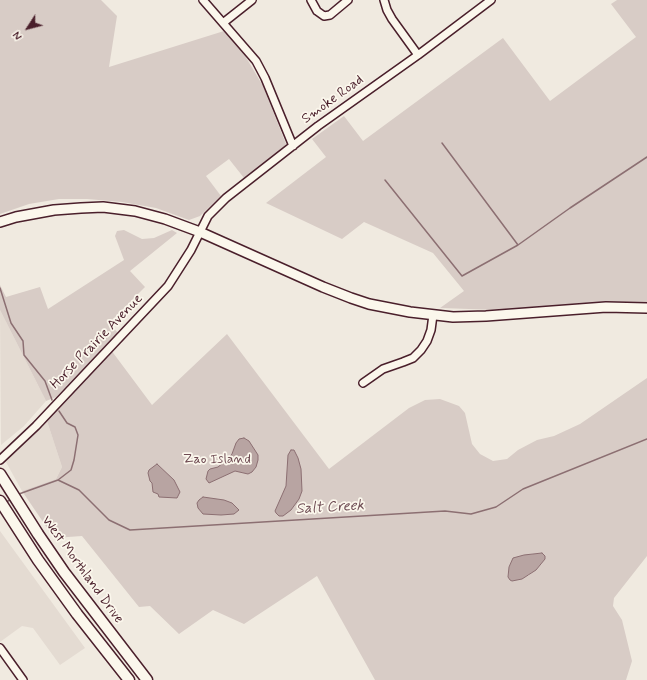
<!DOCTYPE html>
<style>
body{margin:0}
#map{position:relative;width:647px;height:680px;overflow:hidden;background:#f0eae0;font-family:Mynerve,sans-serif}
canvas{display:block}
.north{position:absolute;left:8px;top:8px;width:40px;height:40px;-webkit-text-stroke:3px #fbf7ec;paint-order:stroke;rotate:234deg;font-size:11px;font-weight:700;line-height:16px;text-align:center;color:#4a1f2b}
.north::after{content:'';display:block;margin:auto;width:14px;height:18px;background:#4a1f2b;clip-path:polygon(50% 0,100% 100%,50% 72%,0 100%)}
</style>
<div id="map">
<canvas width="647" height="680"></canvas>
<div class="north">N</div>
</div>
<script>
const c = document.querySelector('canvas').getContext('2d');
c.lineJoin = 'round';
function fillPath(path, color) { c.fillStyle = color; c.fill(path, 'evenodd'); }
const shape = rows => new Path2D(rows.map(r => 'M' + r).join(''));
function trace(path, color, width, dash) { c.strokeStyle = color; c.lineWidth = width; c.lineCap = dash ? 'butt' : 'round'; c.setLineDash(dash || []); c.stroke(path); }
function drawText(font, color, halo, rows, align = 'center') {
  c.font = font + ' Mynerve,sans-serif'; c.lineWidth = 3.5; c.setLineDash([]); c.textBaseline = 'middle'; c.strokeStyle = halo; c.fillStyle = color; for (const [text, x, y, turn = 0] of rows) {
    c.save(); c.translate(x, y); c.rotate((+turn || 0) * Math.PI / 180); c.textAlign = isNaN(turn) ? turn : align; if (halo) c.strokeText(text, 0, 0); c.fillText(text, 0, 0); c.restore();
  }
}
const built = shape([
 [0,310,46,401,24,426,1,445],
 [46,418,62,467,56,479,22,491,6,462,9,457,20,448],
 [0,531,85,648,60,665,33,628,22,626,0,642]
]);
const green = shape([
 [0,0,101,0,117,16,109,67,224,31,244,54,263,86,286,144,284,148,244,178,229,159,206,176,221,196,200,216,189,220,156,208,122,202,87,199,59,199,29,204,0,214],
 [617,0,647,0,647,304,607,302,498,310,440,308,464,291,433,253,364,222,342,239,266,203,326,157,312,139,344,116,363,141,503,38,550,101,636,37,611,4],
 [124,230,142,239,154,238,172,230,177,233,130,271,145,287,109,323,118,333,56,397,46,401,0,310,0,285,6,297,40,287,48,309,124,260,115,236,117,231],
 [227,334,329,469,409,408,425,400,440,399,459,406,465,413,472,444,480,454,493,461,507,459,518,450,537,440,554,436,580,424,647,378,647,556,614,598,613,606,622,620,632,661,626,680,375,680,317,576,244,624,213,610,179,634,150,606,139,607,82,536,54,538,22,491,56,479,62,467,46,418,111,350,152,405],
 [542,553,542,563,528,576,508,577,509,567,532,554]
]);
const water = shape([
 [244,438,249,441,258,455,258,460,256,467,252,472,248,474,235,471,209,483,206,479,208,471,210,469,218,467,229,458,232,454,236,443,239,439,244,438],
 [291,450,294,450,298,458,301,469,302,491,299,499,291,510,283,516,279,516,276,513,275,511,286,486,288,455,291,450],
 [157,464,174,480,180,492,177,498,159,497,158,494,153,492,152,483,150,481,148,473,149,470,157,464],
 [203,497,224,500,232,503,239,510,234,514,221,515,203,514,198,508,197,503,199,500,203,497],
 [542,553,545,556,545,559,536,570,522,579,512,581,510,580,508,577,509,567,513,558,524,555,542,553]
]);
const stream = shape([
 [442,143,518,245],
 [385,180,462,276,518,245,570,208,647,157],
 [0,288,11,323,23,341,24,355,45,381,52,400],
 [58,480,71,470,74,460,78,435,75,427,67,423,59,411],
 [19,494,58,480,79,490,109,520,130,530,445,511,471,514,496,507,523,489,647,439],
 [6,502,10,500]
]);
const minor = shape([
 [203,0,256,61,265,78,293,146],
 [311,0,317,11,324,16,330,15,348,0],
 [384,0,387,10,392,19,418,55],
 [223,23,252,0],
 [363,383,383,369,403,362,413,358,421,350,427,341,431,330,433,315],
 [0,460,36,426,168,286,191,250,208,216,226,198,318,126,418,55,491,0],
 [0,648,23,680]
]);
const major = shape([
 [0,222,16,217,54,210,81,208,103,207,135,211,165,219,200,232,323,287,351,298,369,304,410,312,453,317,486,316,606,307,647,308]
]);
const highway = shape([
 [0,474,38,534,64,572,147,680],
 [0,501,38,560,77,614,129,680]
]);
const streetNames = [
 ["Smoke Road",333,100,-36],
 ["Horse Prairie Avenue",97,342,-46],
 ["West Morthland Drive",82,570,54]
];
const parkNames = [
 ["Zao Island",217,460]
];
const waterNames = [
 ["Salt Creek",330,508,-3]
];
fillPath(built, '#e4dbd2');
fillPath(green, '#d8ccc6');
fillPath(water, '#b8a4a2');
trace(water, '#8c6f72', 1);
trace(stream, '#8c6f72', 1.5);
trace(minor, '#4a1f2b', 10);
trace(major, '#4a1f2b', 12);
trace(highway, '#4a1f2b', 13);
trace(minor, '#fbf7ec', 7);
trace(major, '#fbf7ec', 9);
trace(highway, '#fbf7ec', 10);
drawText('14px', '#4a1f2b', '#fbf7ec', streetNames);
drawText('14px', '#6e4a52', '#fbf7ec', parkNames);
drawText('italic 15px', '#704e55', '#fbf7ec', waterNames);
</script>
